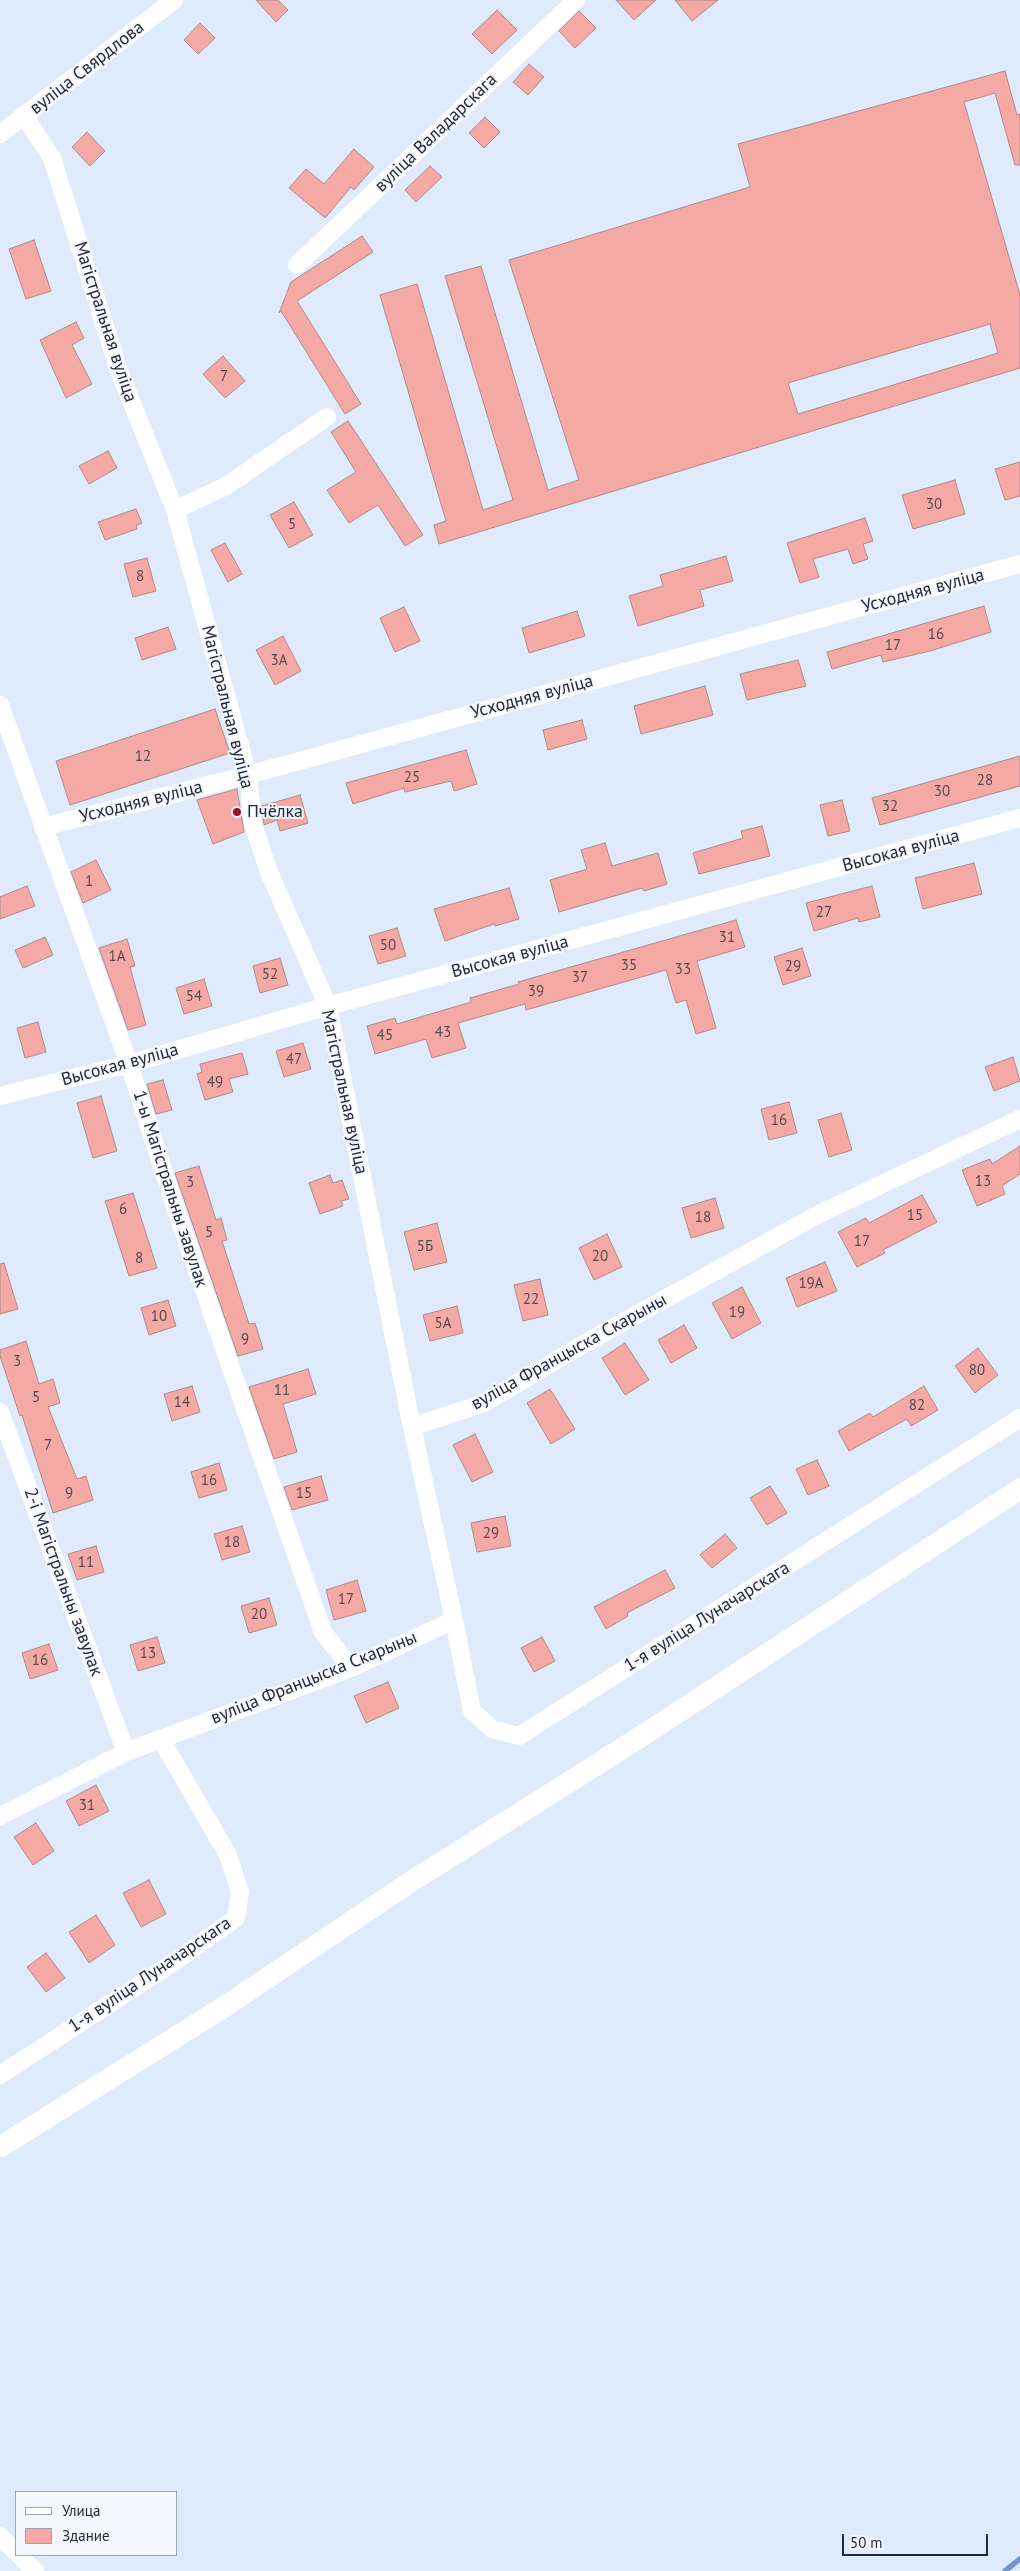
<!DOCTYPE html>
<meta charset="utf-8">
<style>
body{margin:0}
#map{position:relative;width:1020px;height:2571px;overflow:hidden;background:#dfebfd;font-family:"PT Sans",sans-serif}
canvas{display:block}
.legend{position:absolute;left:15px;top:2491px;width:162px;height:65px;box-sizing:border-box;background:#f4f8fe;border:1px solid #a0a6ae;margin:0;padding:6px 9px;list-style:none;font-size:15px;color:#222a35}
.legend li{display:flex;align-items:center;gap:10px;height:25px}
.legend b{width:25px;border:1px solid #a0a6ae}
.scale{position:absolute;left:842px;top:2534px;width:146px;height:22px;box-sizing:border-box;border:2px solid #222a35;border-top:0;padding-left:6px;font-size:15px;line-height:18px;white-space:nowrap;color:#222a35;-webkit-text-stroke:4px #f4f8fe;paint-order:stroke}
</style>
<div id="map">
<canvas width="1020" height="2571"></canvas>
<ul class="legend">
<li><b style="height:6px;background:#fff"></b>Улица</li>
<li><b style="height:14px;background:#f5a9a4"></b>Здание</li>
</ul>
<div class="scale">50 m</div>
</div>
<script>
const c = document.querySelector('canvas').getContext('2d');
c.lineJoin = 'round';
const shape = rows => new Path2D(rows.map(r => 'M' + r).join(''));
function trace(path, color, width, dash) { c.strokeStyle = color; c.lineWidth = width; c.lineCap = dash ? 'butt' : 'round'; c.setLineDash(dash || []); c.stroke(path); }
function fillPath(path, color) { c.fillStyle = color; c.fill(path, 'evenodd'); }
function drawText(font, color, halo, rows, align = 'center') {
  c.font = font + ' "PT Sans",sans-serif'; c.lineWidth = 4; c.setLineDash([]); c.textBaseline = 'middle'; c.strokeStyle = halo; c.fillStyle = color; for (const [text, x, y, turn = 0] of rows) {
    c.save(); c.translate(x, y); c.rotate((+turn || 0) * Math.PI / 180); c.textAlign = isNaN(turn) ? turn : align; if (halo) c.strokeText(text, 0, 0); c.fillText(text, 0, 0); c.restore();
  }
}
const stream = shape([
 [1005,2571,1020,2559]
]);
const building = shape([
 [256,0,278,0,288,10,276,22,256,0],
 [616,0,656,0,634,20,616,0],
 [675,0,718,0,692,21,675,0],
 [497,10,517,30,492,54,472,34,497,10],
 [579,11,596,28,575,48,559,31,579,11],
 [200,23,215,38,198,54,184,40,200,23],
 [529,64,544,77,528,95,513,82,529,64],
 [1005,71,1017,115,1020,114,1020,165,1015,165,995,93,964,102,1020,295,1020,368,439,544,434,525,446,521,380,295,417,284,483,510,513,500,445,276,481,266,548,490,579,480,509,260,750,187,738,144,1005,71],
 [990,324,998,353,798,414,788,383,990,324],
 [485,117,500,132,484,148,469,133,485,117],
 [87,132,105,151,90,166,72,147,87,132],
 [354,149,374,167,354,190,351,187,325,218,289,188,306,169,324,184,354,149],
 [430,166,442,177,416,202,405,190,430,166],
 [362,236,373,252,297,301,361,404,345,414,281,311,279,313,291,282,362,236],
 [34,240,51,291,26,299,9,249,34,240],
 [76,322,84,338,72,345,92,384,66,398,40,340,76,322],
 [223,356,245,381,225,398,203,374,223,356],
 [348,421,423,535,405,546,378,505,349,523,327,490,356,472,331,432,348,421],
 [108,451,117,468,89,484,79,466,108,451],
 [1020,462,1020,496,1005,500,995,469,1020,462],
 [955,480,965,514,913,529,902,495,955,480],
 [294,502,313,535,289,548,270,515,294,502],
 [136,509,142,523,136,526,137,529,105,540,98,522,136,509],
 [865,518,873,541,863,544,868,559,853,564,848,549,813,559,819,577,800,583,787,543,865,518],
 [225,543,242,574,228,582,211,550,225,543],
 [726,556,733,581,700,590,704,606,638,626,629,596,663,586,660,575,726,556],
 [147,558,156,591,133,597,124,564,147,558],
 [984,606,991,632,930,651,883,662,881,655,832,669,827,652,984,606],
 [404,607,420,641,395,652,380,618,404,607],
 [577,611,585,636,529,653,522,628,577,611],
 [168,627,176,649,142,660,135,638,168,627],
 [283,636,301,671,275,685,256,650,283,636],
 [798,660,806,686,747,700,740,674,798,660],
 [705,686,713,715,641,734,634,706,705,686],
 [215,709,230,753,70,805,56,761,215,709],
 [582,720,587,739,548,750,543,730,582,720],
 [466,750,477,784,454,791,451,781,405,792,404,788,353,804,346,783,466,750],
 [1020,756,1020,786,880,825,872,798,1020,756],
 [237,789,244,832,213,844,197,800,237,789],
 [300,795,308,823,280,831,277,820,264,825,262,806,300,795],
 [842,800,850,831,828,836,820,805,842,800],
 [762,826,770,856,699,874,693,853,743,838,741,831,762,826],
 [605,843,612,866,658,853,667,884,644,891,642,888,559,912,550,880,587,869,581,850,605,843],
 [96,860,111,890,83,903,71,872,96,860],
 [974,863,982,894,923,909,915,878,974,863],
 [27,886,35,906,0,919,0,897,27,886],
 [872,886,880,917,859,922,858,918,814,931,806,903,872,886],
 [509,888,519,919,495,926,494,924,445,941,434,909,509,888],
 [736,920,745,947,697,961,716,1028,696,1034,686,1000,676,1003,666,970,526,1010,525,1004,458,1023,466,1048,432,1058,426,1039,375,1054,367,1026,395,1018,397,1024,471,1002,470,998,519,984,518,982,736,920],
 [397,928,406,956,378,964,369,936,397,928],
 [45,937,53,955,23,968,15,950,45,937],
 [127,939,135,966,130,967,146,1025,128,1030,99,948,127,939],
 [802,948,811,976,783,985,774,957,802,948],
 [280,958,288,985,260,993,253,966,280,958],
 [204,979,212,1006,184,1014,176,988,204,979],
 [38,1022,46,1052,25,1058,17,1028,38,1022],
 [303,1043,311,1069,284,1077,276,1051,303,1043],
 [242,1053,248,1074,229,1079,233,1092,205,1100,197,1074,202,1072,200,1064,242,1053],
 [1013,1057,1020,1081,994,1091,985,1067,1013,1057],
 [163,1080,172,1110,156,1114,147,1084,163,1080],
 [101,1096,117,1151,93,1158,77,1103,101,1096],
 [789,1102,797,1133,769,1140,761,1109,789,1102],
 [841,1113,852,1150,829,1157,818,1120,841,1113],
 [1020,1146,1020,1174,1002,1186,1005,1194,977,1206,962,1170,990,1159,992,1164,1020,1146],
 [199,1166,216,1220,221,1218,227,1240,222,1241,249,1324,255,1323,263,1349,238,1356,175,1173,199,1166],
 [330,1175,333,1183,342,1180,349,1199,341,1201,343,1206,320,1214,309,1183,330,1175],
 [133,1193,157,1268,129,1276,105,1201,133,1193],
 [922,1195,937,1222,883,1250,885,1253,857,1267,838,1232,866,1218,869,1223,922,1195],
 [715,1198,724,1228,691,1238,682,1208,715,1198],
 [437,1223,447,1262,414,1270,404,1232,437,1223],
 [607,1234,622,1267,594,1280,579,1248,607,1234],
 [825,1262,837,1291,797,1307,786,1278,825,1262],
 [4,1263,18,1309,0,1314,0,1264,4,1263],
 [540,1279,548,1315,523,1321,514,1285,540,1279],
 [742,1287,761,1323,732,1339,712,1303,742,1287],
 [168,1300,176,1326,149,1335,141,1308,168,1300],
 [457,1306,463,1333,430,1341,423,1315,457,1306],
 [684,1325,697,1348,671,1363,658,1340,684,1325],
 [26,1341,39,1384,53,1379,60,1403,48,1407,77,1479,86,1476,93,1500,53,1513,22,1415,20,1416,0,1356,0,1350,26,1341],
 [625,1343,649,1380,625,1395,602,1358,625,1343],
 [978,1348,998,1375,975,1393,955,1366,978,1348],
 [308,1369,316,1394,283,1404,297,1452,274,1459,249,1387,308,1369],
 [192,1386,200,1412,172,1421,164,1394,192,1386],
 [924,1386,938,1410,911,1426,907,1419,849,1451,838,1431,870,1413,873,1417,924,1386],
 [550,1389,575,1429,551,1444,527,1403,550,1389],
 [475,1434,493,1472,472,1482,453,1445,475,1434],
 [817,1460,829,1486,808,1495,796,1469,817,1460],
 [219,1463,227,1490,199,1498,191,1472,219,1463],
 [321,1476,328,1500,292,1510,284,1487,321,1476],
 [770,1486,787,1513,767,1525,750,1498,770,1486],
 [505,1516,511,1546,477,1552,471,1523,505,1516],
 [242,1526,250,1552,222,1560,214,1534,242,1526],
 [725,1534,737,1548,712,1568,700,1555,725,1534],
 [96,1546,104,1572,77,1580,68,1554,96,1546],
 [665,1570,675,1588,627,1613,628,1616,606,1629,594,1607,665,1570],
 [357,1580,366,1611,334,1620,326,1590,357,1580],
 [269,1598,277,1625,249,1633,241,1606,269,1598],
 [157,1637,165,1663,138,1671,130,1645,157,1637],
 [542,1637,555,1661,534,1672,521,1648,542,1637],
 [49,1644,58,1670,30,1679,22,1653,49,1644],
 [388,1682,399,1708,366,1723,354,1696,388,1682],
 [96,1785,109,1811,79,1826,66,1801,96,1785],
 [36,1823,54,1851,33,1865,14,1837,36,1823],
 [149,1880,166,1914,141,1927,123,1893,149,1880],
 [96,1915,115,1945,89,1963,69,1932,96,1915],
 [46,1953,65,1978,46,1992,27,1967,46,1953]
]);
const minor = shape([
 [25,117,52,158,119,371,175,510,248,775,253,824,269,872,328,1006,412,1427],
 [0,134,174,0],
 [297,265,576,0],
 [175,510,226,486,327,417],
 [0,705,129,1064,177,1213,323,1632,351,1668],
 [43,827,248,775,1020,564],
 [0,1096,129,1064,328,1006,1020,818],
 [0,1412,126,1752],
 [454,1620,472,1711,492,1729,519,1736,1020,1418],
 [0,1816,126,1752,351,1668,454,1620,412,1427,484,1403,589,1341,819,1214,1020,1119],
 [0,2075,180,1958,236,1918,240,1892,228,1855,161,1739],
 [0,2536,16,2552],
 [19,2555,35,2571]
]);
const tertiary = shape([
 [0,2147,221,2009,412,1881,631,1743,1020,1489]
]);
const markers = [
 [237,812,5,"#a60e23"]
];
const numberNames = [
 ["7",224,377],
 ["30",934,505],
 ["5",292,525],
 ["8",140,577],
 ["16",936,635],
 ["17",893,646],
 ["3А",279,661],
 ["12",143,757],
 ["25",412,778],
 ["28",985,781],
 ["30",942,792],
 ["32",890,807],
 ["1",89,882],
 ["27",824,913],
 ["31",727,938],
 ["50",388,946],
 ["1А",117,957],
 ["35",629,966],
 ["29",793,967],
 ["33",683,970],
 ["52",270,975],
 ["37",580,978],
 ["39",536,992],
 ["54",194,997],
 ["43",443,1033],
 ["45",385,1036],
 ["47",294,1060],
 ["49",215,1083],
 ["16",779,1121],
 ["13",983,1182],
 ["3",190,1183],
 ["6",123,1210],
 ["15",915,1216],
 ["18",703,1218],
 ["5",209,1233],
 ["17",862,1242],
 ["5Б",425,1247],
 ["20",600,1257],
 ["8",139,1259],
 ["19А",811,1284],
 ["22",531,1300],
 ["19",737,1313],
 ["10",159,1317],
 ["5А",443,1324],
 ["9",245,1340],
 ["3",17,1362],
 ["80",977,1371],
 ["11",282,1391],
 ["5",36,1398],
 ["14",182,1403],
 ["82",917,1406],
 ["7",48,1446],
 ["16",209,1481],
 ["9",69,1494],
 ["15",304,1494],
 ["29",491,1534],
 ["18",232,1543],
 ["11",86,1563],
 ["17",346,1600],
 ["20",259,1615],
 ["13",148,1654],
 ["16",40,1661],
 ["31",87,1806]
];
const streetNames = [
 ["вуліца Свярдлова",87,68,-38],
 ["вуліца Валадарскага",436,133,-44],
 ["Магістральная вуліца",105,322,72],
 ["Усходняя вуліца",923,591,-15],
 ["Усходняя вуліца",532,697,-15],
 ["Магістральная вуліца",227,707,76],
 ["Усходняя вуліца",141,802,-14],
 ["Высокая вуліца",901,851,-15],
 ["Высокая вуліца",510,957,-15],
 ["Высокая вуліца",120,1065,-15],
 ["Магістральная вуліца",344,1092,78],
 ["1-ы Магістральны завулак",170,1189,72],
 ["вуліца Францыска Скарыны",569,1352,-29],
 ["2-і Магістральны завулак",63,1582,70],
 ["1-я вуліца Луначарскага",707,1617,-32],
 ["вуліца Францыска Скарыны",314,1678,-22],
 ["1-я вуліца Луначарскага",150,1975,-34]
];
const poiNames = [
 ["Пчёлка",247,812]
];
trace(stream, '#7298cd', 5.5);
fillPath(building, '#f5a9a4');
trace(building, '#af8a87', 1);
trace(minor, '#fff', 18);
trace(tertiary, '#fff', 21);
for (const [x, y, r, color] of markers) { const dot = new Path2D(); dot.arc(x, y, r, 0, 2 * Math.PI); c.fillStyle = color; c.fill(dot); trace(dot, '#f4f8fe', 2); }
drawText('15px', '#574a51', null, numberNames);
drawText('18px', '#222a35', '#f4f8fe', streetNames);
drawText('18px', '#222a35', '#f4f8fe', poiNames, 'left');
</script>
